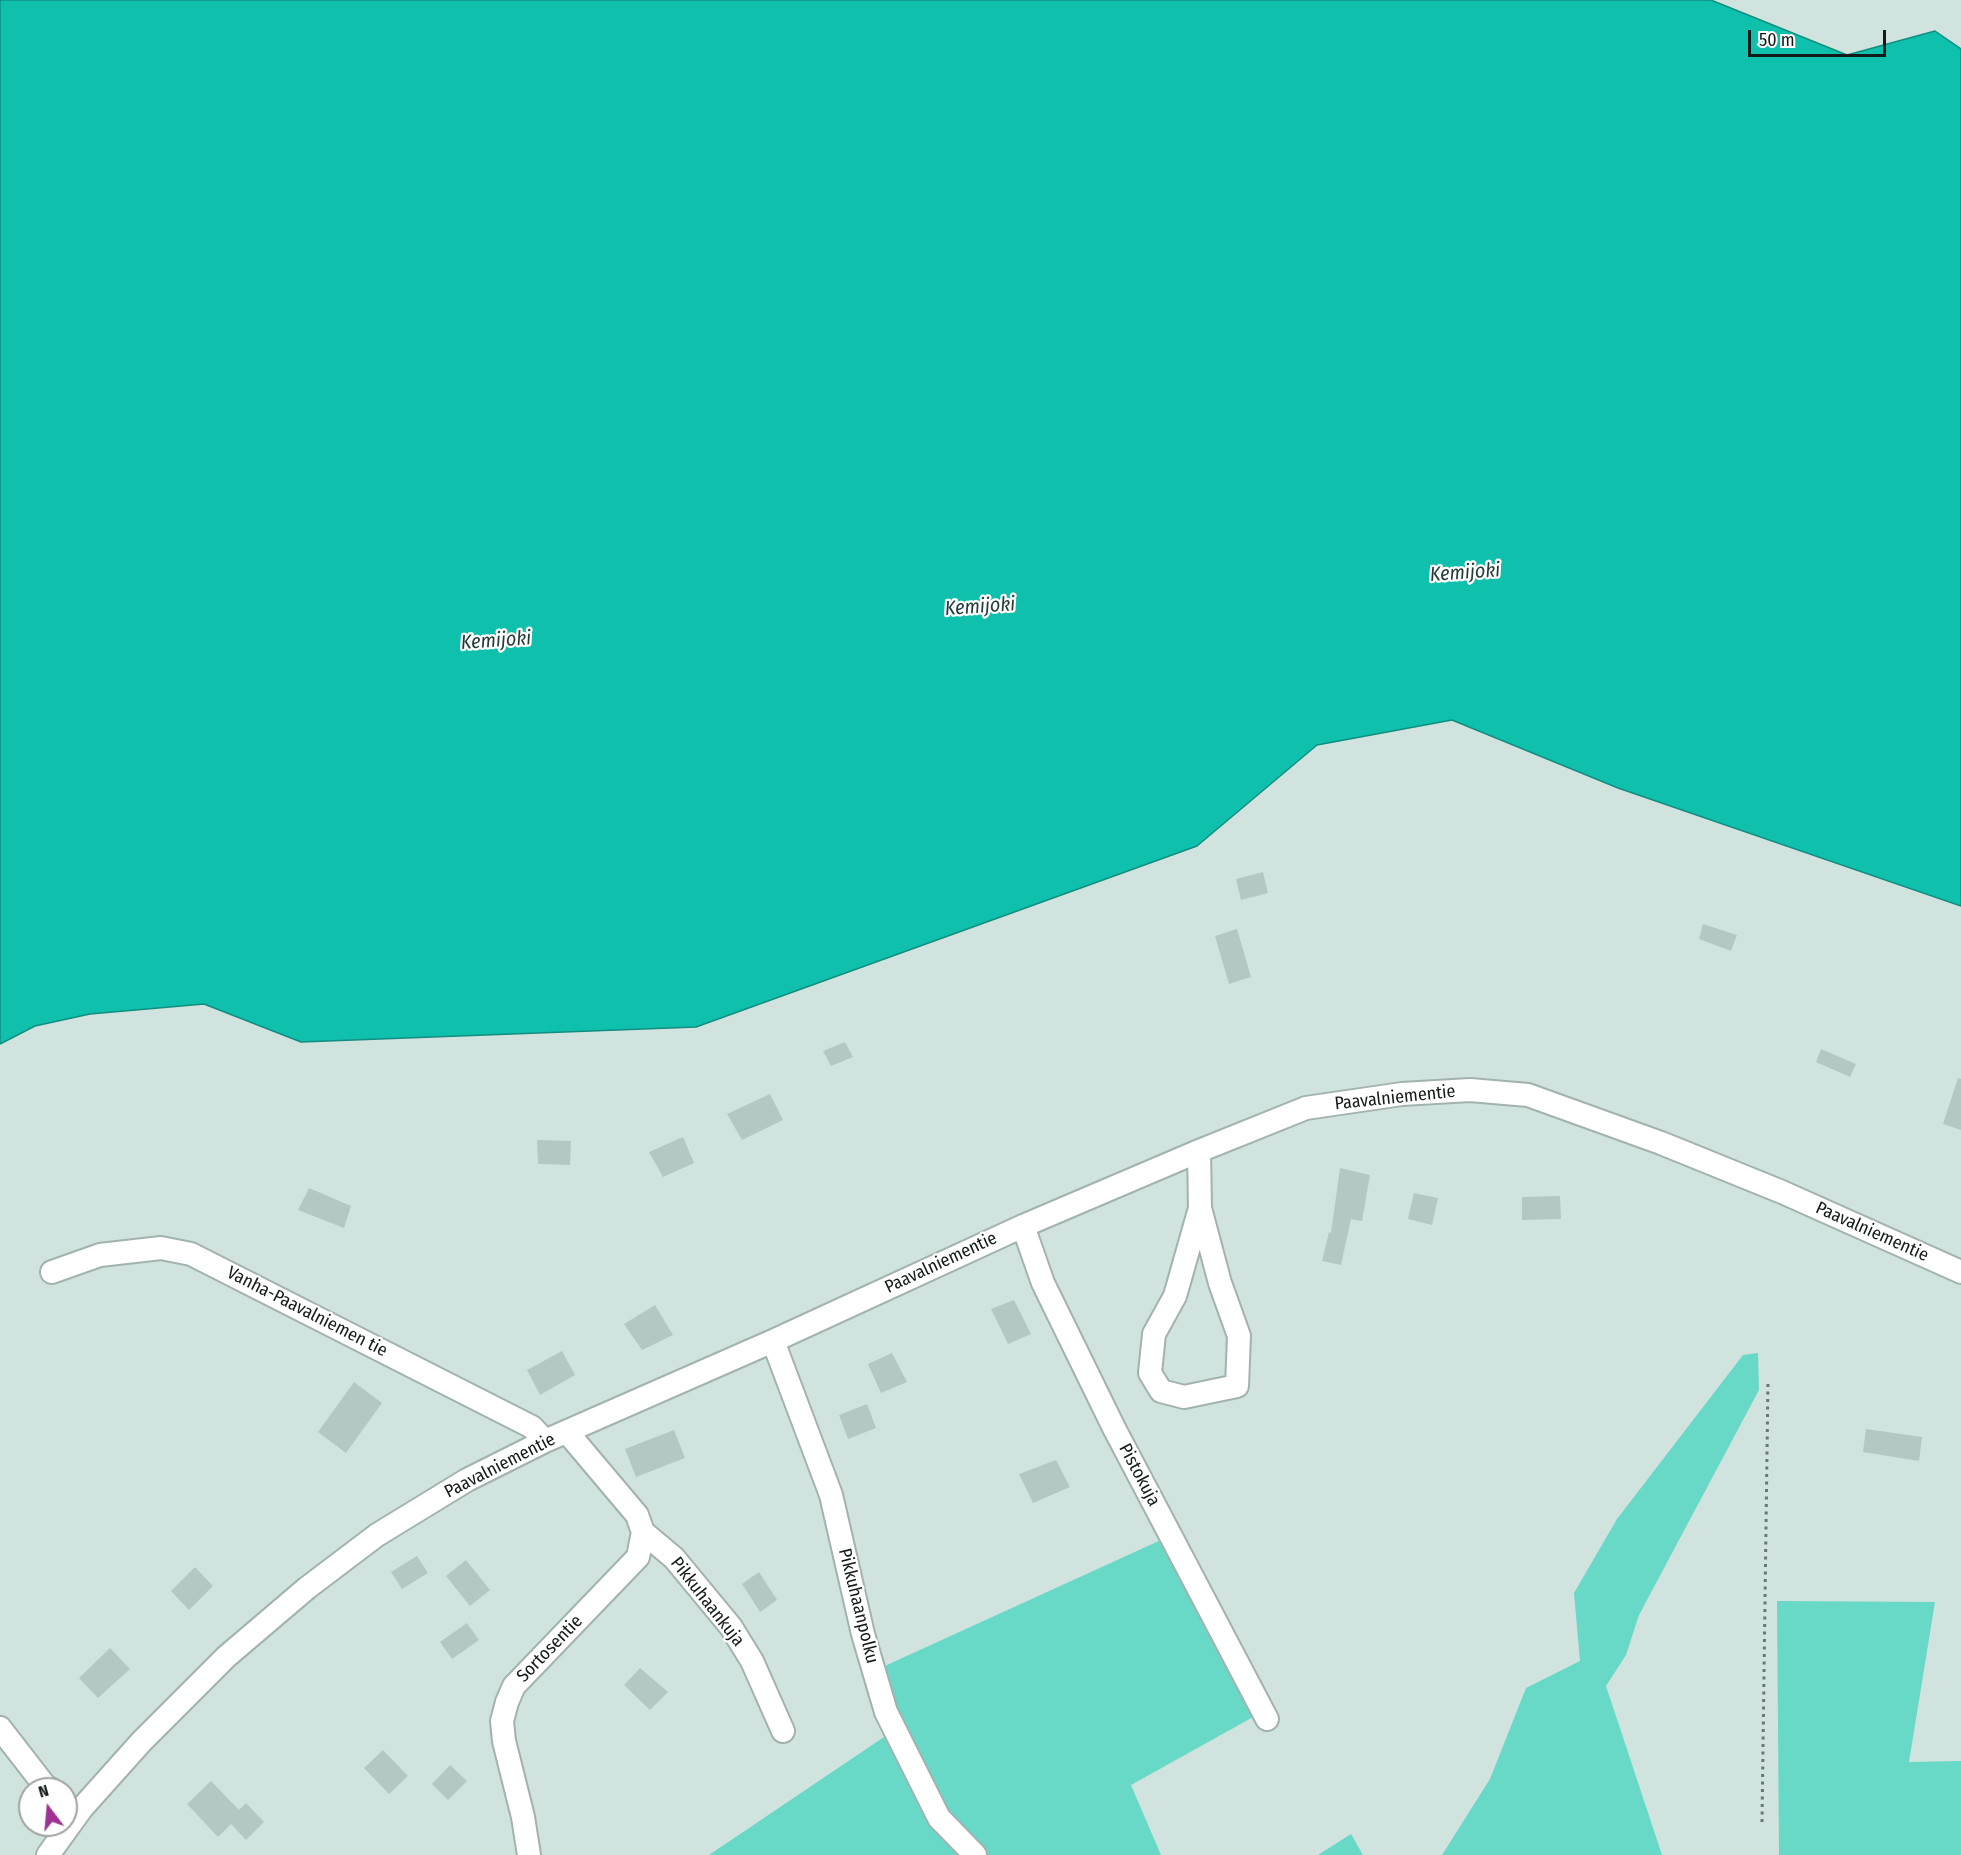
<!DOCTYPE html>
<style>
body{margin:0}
#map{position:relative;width:1961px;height:1855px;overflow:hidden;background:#d1e3df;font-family:"Fira Sans Condensed",sans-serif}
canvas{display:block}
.north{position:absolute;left:18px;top:1777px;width:60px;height:60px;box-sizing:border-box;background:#fff;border:2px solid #a1a3a3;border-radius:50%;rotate:344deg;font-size:16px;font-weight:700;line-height:24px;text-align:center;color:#141a19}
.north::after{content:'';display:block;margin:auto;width:21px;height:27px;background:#9f3394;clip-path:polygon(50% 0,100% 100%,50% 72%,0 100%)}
.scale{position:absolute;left:1748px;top:30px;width:138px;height:27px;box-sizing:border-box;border:3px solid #141a19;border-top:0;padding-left:8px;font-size:18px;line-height:21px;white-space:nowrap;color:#141a19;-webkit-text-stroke:4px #fff;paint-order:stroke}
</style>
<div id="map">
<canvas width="1961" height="1855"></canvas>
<div class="north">N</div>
<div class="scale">50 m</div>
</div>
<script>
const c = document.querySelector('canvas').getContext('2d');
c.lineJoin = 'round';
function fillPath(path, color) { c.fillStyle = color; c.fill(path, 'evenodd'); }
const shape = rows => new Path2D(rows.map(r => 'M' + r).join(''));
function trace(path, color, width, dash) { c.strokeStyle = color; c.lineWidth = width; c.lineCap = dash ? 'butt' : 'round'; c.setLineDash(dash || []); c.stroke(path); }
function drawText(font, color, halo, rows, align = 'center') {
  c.font = font + ' "Fira Sans Condensed",sans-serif'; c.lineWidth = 4.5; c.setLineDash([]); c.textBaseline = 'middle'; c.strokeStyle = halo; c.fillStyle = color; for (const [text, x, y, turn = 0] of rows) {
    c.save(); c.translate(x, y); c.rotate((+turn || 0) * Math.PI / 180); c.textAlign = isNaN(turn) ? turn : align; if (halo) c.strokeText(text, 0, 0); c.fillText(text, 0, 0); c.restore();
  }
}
const green = shape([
 [1758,1353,1759,1390,1639,1615,1626,1655,1606,1686,1662,1855,1442,1855,1490,1779,1526,1688,1580,1661,1574,1593,1617,1519,1743,1355],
 [1161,1540,1255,1716,1131,1785,1161,1855,709,1855,887,1735,865,1675],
 [1777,1601,1935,1602,1909,1762,1961,1761,1961,1855,1779,1855],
 [1351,1834,1363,1855,1318,1855]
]);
const water = shape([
 [0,0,1711,0,1847,55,1935,31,1961,49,1961,906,1618,788,1452,720,1317,745,1197,846,696,1027,301,1042,204,1004,90,1014,35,1026,0,1044,0,0]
]);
const building = shape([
 [1263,872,1268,893,1241,900,1236,879],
 [1703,924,1737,935,1731,951,1699,939],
 [1237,929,1251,977,1229,984,1215,936],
 [845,1042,853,1057,831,1066,823,1051],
 [1821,1049,1856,1064,1850,1077,1816,1062],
 [1958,1078,1961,1079,1961,1130,1943,1124],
 [770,1094,783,1120,742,1140,727,1114],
 [683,1137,694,1163,663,1177,649,1152],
 [537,1140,571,1141,570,1165,538,1164],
 [1340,1168,1370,1175,1362,1221,1351,1219,1341,1265,1322,1261,1329,1232,1331,1233],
 [309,1188,351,1206,344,1228,298,1210],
 [1414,1193,1438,1198,1432,1225,1408,1219],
 [1560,1196,1561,1219,1522,1220,1522,1197],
 [1014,1300,1031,1334,1008,1344,991,1309],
 [655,1305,673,1335,642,1350,624,1324],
 [562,1351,575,1375,540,1395,527,1370],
 [892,1353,907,1382,881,1393,868,1364],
 [354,1382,382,1403,346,1453,318,1432],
 [867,1404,876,1428,848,1439,839,1415],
 [1866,1429,1922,1437,1919,1461,1863,1452],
 [674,1430,685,1458,636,1477,625,1449],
 [1056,1460,1070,1487,1033,1503,1019,1474],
 [417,1556,428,1573,402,1589,391,1572],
 [466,1560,490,1590,470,1606,446,1576],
 [195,1567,213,1586,189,1610,171,1591],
 [759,1572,777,1600,760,1612,742,1584],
 [467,1623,479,1640,452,1659,440,1642],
 [110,1648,130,1669,98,1698,79,1678],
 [640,1668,668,1692,650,1710,624,1685],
 [383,1750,408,1776,389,1794,364,1768],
 [450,1765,467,1781,448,1800,432,1784],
 [211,1781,239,1810,246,1803,264,1822,246,1840,231,1824,218,1837,187,1804]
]);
const path = shape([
 [1762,1822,1768,1380]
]);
const minor = shape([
 [1199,1151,1200,1208,1220,1283,1239,1336,1237,1386,1184,1397,1161,1391,1150,1373,1154,1334,1175,1296,1200,1208],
 [1023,1226,1043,1283,1114,1428,1267,1719],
 [52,1272,100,1255,161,1248,191,1254,532,1427,545,1441],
 [773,1341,831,1495,863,1634,886,1712,939,1818,975,1855],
 [567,1432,637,1515,643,1532,674,1558,731,1627,752,1661,783,1731],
 [0,1728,45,1786,50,1789],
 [48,1855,82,1808,142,1741,226,1657,307,1588,377,1535,467,1480,545,1441,773,1341,1023,1226,1199,1151,1306,1108,1402,1094,1470,1090,1528,1095,1661,1143,1782,1192,1961,1272],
 [529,1855,523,1817,504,1741,502,1721,507,1702,514,1686,638,1557,643,1532]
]);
const streetNames = [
 ["Paavalniementie",1395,1098,-6],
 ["Paavalniementie",1872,1232,24],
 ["Paavalniementie",941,1263,-25],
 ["Vanha-Paavalniemen tie",307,1312,27],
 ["Paavalniementie",500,1466,-27],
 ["Pistokuja",1139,1475,62],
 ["Pikkuhaankuja",707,1602,52],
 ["Pikkuhaanpolku",858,1606,76],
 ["Sortosentie",550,1649,-46]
];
const waterNames = [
 ["Kemijoki",1465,573,-4],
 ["Kemijoki",980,607,-4],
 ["Kemijoki",496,641,-4]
];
fillPath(green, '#68d8c7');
fillPath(water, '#0fc0ac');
trace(water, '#108e80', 1.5);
fillPath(building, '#b5c7c4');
trace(minor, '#a2b3af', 26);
trace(path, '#6a7674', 3, [3, 4.5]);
trace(minor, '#fff', 22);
drawText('18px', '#141a19', '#fff', streetNames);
drawText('italic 20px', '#243c38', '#fff', waterNames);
</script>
